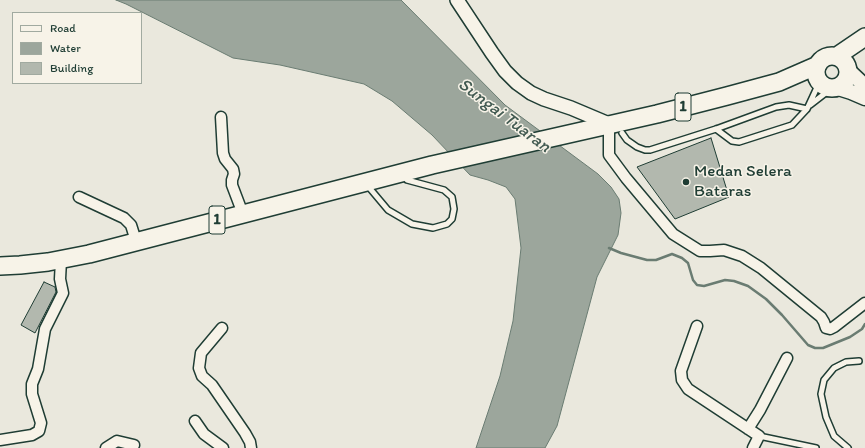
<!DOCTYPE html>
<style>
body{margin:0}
#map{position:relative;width:865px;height:448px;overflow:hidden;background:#eae8dd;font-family:Itim,sans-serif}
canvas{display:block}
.legend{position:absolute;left:12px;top:12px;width:130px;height:72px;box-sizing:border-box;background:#f7f3e8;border:1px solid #a1aaa0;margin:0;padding:5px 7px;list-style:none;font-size:12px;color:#1f3d34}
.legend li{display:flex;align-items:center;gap:8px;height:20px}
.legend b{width:20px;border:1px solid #a1aaa0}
</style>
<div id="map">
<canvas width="865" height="448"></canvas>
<ul class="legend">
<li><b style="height:5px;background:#f7f3e8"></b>Road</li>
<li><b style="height:11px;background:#9ca69c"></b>Water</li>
<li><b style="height:11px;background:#b2b8ae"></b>Building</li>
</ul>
</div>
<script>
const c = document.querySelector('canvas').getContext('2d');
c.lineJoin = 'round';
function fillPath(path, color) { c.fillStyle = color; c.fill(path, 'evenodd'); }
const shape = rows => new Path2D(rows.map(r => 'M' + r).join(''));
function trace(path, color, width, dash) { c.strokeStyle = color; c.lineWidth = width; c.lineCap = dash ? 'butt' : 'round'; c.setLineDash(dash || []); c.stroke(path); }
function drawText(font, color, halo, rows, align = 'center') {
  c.font = font + ' Itim,sans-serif'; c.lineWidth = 3; c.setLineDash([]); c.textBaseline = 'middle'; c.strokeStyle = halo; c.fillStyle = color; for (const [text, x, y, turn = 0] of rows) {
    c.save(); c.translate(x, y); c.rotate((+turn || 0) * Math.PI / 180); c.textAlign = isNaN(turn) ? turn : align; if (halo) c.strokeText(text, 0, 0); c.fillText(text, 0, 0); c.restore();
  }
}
const water = shape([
 [116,0,401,0,505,105,598,174,611,187,619,199,621,213,618,235,597,277,557,426,545,448,476,448,500,376,513,321,521,248,515,199,506,187,488,180,470,175,432,135,392,101,364,84,280,65,233,58,126,4,116,0]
]);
const stream = shape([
 [609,248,621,253,647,260,656,260,672,254,682,258,688,263,693,280,697,285,704,286,725,280,734,281,748,286,766,299,782,315,808,345,815,348,823,348,850,337,862,329,865,324]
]);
const building = shape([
 [711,138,729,197,675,219,637,167,711,138],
 [44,282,55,287,56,292,35,333,21,325,44,282]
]);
const service = shape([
 [810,105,832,88],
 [716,129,732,141,739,142,792,125,807,109,820,81],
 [622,133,627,140,637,147,645,150,650,150,716,129,776,107,789,105,807,109],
 [367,185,388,210,412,224,433,228,447,224,452,219,454,209,452,197,444,190,407,180,404,176],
 [759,436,816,448],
 [848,448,834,436,826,417,821,394,824,380,834,368,846,362,859,361]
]);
const minor = shape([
 [221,117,223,153,225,159,233,169,234,174,232,180,232,185,243,214],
 [609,124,609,155,626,178,673,234,700,251,710,251,724,250,742,256,761,268,821,317,824,322,826,328,830,329,834,327,865,303],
 [79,197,124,218,131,225,136,241],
 [697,326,681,371,682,380,688,389,759,436,753,448],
 [222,328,201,353,199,368,202,376,212,385,245,433,250,442,251,448],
 [195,421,204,434,223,448],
 [748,429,760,410,787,358],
 [0,440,32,435,39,431,41,423,32,394,32,384,38,369,45,329,63,293,60,279,61,260],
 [106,448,117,441,134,445]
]);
const tertiary = shape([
 [457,0,492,53,505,71,517,83,531,93,544,99,571,108,609,124]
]);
const secondary = shape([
 [848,70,865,86],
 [835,87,851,92,865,98]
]);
const trunk = shape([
 [837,56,865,37],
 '816 72a16 16 0 1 1 32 0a16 16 0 1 1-32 0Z',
 [0,266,20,265,48,262,89,254,432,165,657,114,727,96,779,82,818,65]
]);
const markers = [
 [686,182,4,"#1f3d34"]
];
const shields = [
 [683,107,16],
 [217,220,16]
];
const shieldNames = [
 ["1",683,107],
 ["1",217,220]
];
const poiNames = [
 ["Medan Selera",694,172],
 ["Bataras",694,192]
];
const waterNames = [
 ["Sungai Tuaran",504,116,37]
];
fillPath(water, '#9ca69c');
trace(water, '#6a7c72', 1);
trace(stream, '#6a7c72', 2.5);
fillPath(building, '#b2b8ae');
trace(building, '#1f3d34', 1);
trace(service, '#1f3d34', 8);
trace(minor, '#1f3d34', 13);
trace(tertiary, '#1f3d34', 16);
trace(secondary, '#1f3d34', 17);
trace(trunk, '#1f3d34', 20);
trace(service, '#f7f3e8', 5);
trace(minor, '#f7f3e8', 10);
trace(tertiary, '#f7f3e8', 13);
trace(secondary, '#f7f3e8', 14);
trace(trunk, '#f7f3e8', 17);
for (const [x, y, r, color] of markers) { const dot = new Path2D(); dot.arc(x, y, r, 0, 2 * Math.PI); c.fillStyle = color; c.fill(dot); trace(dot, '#f7f3e8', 1.5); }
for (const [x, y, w] of shields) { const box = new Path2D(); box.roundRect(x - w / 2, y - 14, w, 28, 3); c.fillStyle = '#f7f3e8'; c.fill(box); trace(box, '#1f3d34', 1); }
drawText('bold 16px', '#1f3d34', null, shieldNames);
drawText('17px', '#1f3d34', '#f7f3e8', poiNames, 'left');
drawText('italic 18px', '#445c53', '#f7f3e8', waterNames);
</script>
